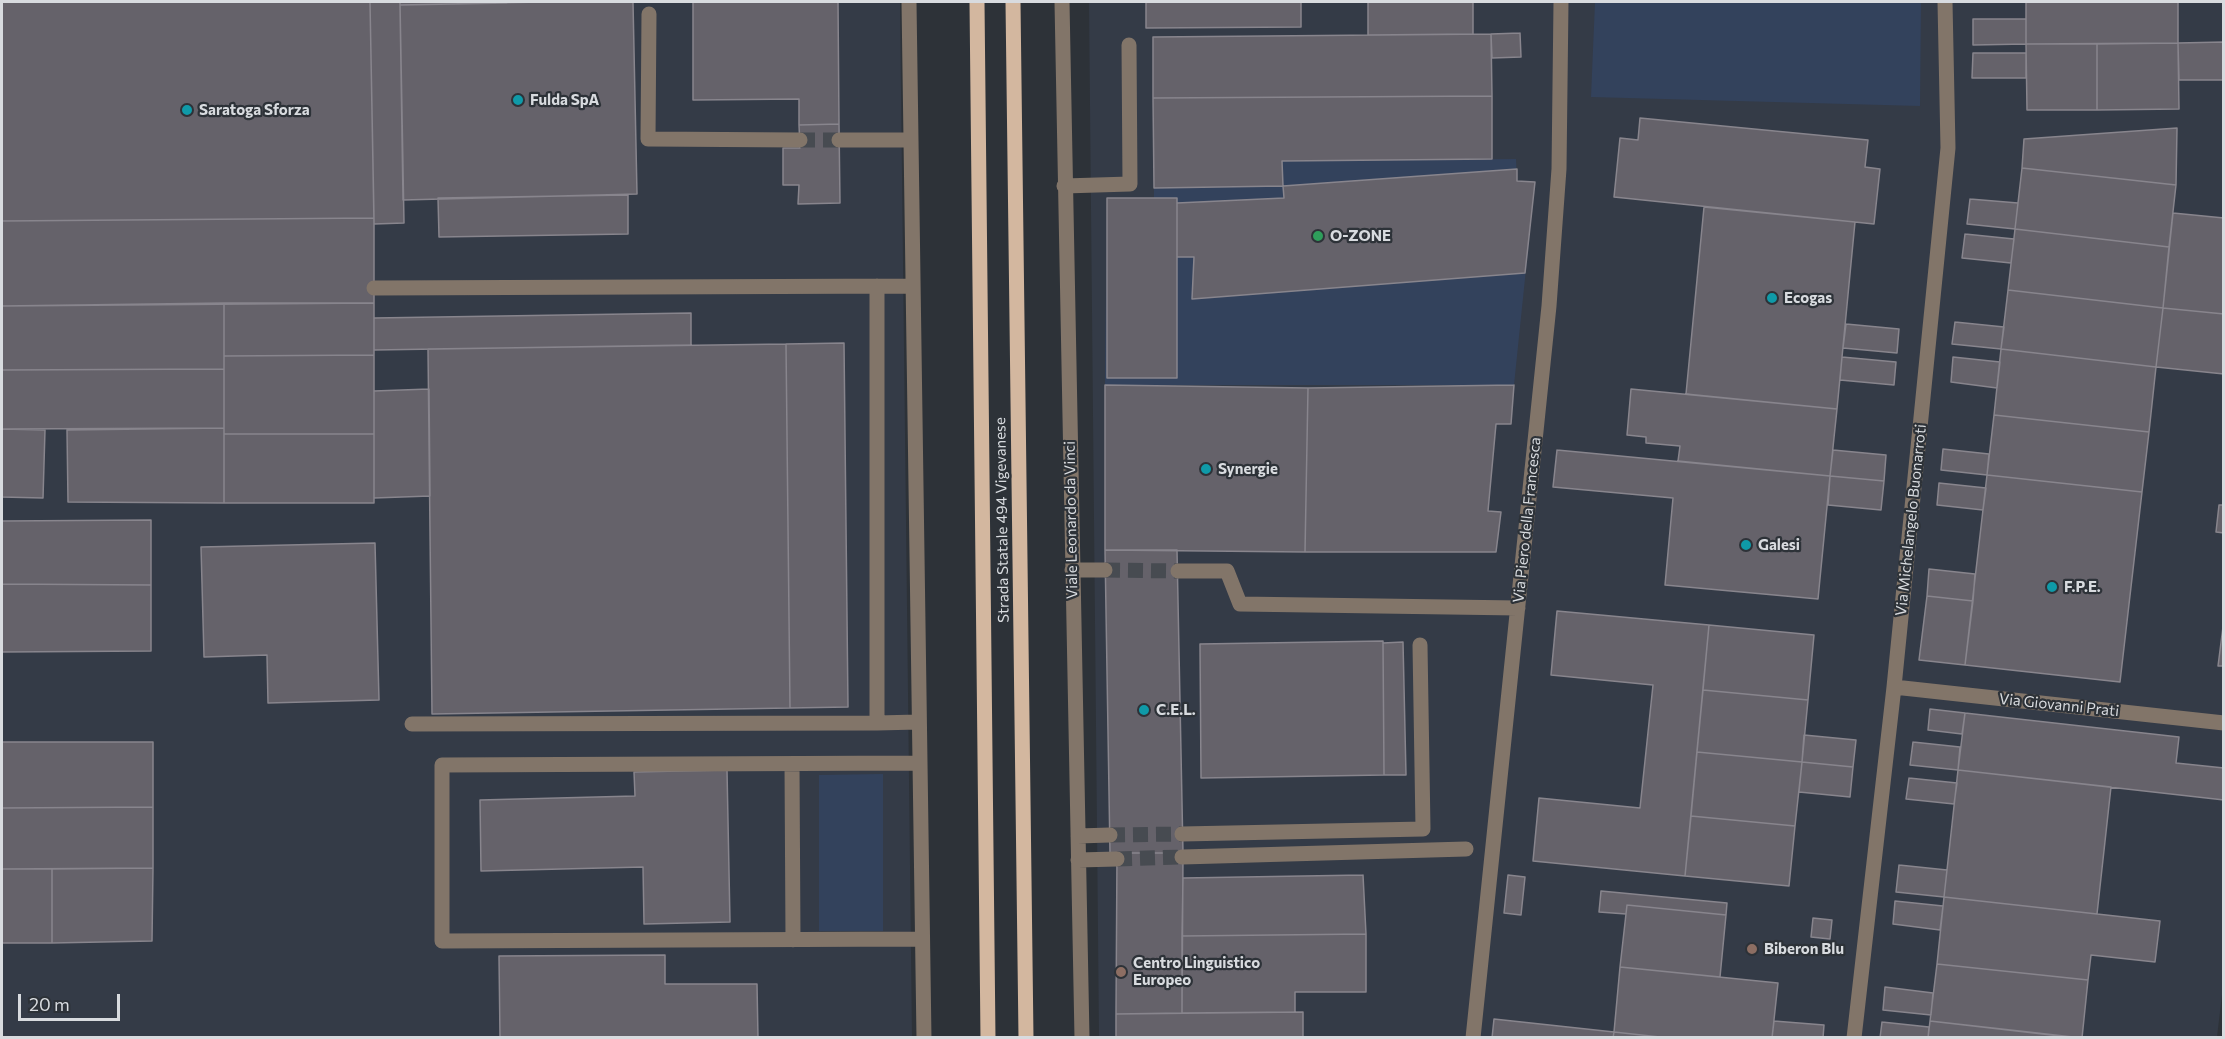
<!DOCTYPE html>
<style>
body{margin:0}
#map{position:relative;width:2225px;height:1039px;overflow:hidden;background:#2d3238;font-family:Commissioner,sans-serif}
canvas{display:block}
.frame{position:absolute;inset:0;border:3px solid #d8dbdf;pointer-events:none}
.scale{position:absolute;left:18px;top:994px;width:102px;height:27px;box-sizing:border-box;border:3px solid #d8dbdf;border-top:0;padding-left:8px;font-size:18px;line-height:21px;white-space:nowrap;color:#d8dbdf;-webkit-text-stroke:4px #2d3238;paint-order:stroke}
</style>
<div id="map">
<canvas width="2225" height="1039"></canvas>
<div class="frame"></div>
<div class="scale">20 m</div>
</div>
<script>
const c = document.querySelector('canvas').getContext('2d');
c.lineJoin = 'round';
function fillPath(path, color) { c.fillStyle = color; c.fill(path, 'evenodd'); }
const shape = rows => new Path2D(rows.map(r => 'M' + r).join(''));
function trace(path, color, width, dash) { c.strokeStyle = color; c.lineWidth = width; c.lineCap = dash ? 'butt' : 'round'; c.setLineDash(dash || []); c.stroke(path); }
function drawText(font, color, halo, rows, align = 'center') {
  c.font = font + ' Commissioner,sans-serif'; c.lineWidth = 4.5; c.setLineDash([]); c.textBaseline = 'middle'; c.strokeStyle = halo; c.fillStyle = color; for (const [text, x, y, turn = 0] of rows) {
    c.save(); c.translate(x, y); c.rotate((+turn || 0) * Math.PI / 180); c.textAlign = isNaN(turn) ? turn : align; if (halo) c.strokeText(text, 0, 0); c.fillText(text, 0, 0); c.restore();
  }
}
const built = shape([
 [2,2,900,2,912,1037,2,1038],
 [1089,2,2223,2,2224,978,2217,1037,1099,1037]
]);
const green = shape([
 [1595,2,1921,2,1920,106,1591,97],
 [1516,159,1517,181,1535,182,1514,385,1105,385,1107,198,1154,198,1154,188,1282,186,1282,161],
 [883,774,883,931,819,931,819,775]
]);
const building = shape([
 [2,2,370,2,374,218,2,221,2,2],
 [370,2,400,2,404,223,374,224,370,2],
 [400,2,507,2,507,3,400,5,400,2],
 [541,2,633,2,637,194,403,200,400,5,541,2],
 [693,2,838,2,839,124,799,125,799,99,693,100,693,2],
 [1146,2,1301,2,1301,27,1146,28,1146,2],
 [1368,2,1473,2,1473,34,1368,35,1368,2],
 [2026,2,2178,2,2178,43,2026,44,2026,2],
 [1973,19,2026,19,2026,44,1973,45,1973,19],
 [1520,33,1521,57,1492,58,1491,34,1520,33],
 [1491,34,1492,96,1153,98,1153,37,1491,34],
 [2224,42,2224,80,2179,80,2178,43,2224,42],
 [2178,43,2179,109,2097,110,2097,44,2178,43],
 [2026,44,2097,44,2097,110,2027,110,2026,44],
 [1973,53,2026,53,2026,78,1972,78,1973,53],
 [1492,96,1492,159,1282,161,1283,186,1154,188,1153,98,1492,96],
 [1640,118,1868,140,1865,167,1880,169,1874,224,1614,197,1620,138,1638,140,1640,118],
 [839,124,840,203,798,204,799,185,783,185,783,148,800,148,799,125,839,124],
 [2177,128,2176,185,2022,168,2024,139,2177,128],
 [2022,168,2176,185,2169,247,2015,229,2022,168],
 [1517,169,1517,181,1535,182,1525,273,1192,299,1194,257,1177,257,1177,203,1284,198,1283,186,1517,169],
 [628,195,628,234,439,237,438,198,628,195],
 [1107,198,1177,198,1177,378,1107,378,1107,198],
 [1970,199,2018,203,2015,229,1967,224,1970,199],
 [1704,207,1855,222,1837,409,1686,394,1704,207],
 [2173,213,2224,218,2224,314,2163,308,2173,213],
 [374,218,374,303,2,306,2,221,374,218],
 [2015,229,2169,247,2163,308,2008,290,2015,229],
 [1965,234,2014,239,2011,263,1962,258,1965,234],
 [2008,290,2163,308,2156,367,2001,349,2008,290],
 [224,303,224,369,2,370,2,306,224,303],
 [224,303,374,303,374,355,224,356,224,303],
 [2163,308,2224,314,2224,374,2156,367,2163,308],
 [691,313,691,345,374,350,374,318,691,313],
 [1955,322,2004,327,2001,349,1952,344,1955,322],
 [1846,324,1899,329,1897,353,1843,348,1846,324],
 [844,343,848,707,790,708,786,344,844,343],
 [786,344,790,708,432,714,428,349,786,344],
 [2001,349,2156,367,2149,432,1994,415,2001,349],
 [374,355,374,434,224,434,224,356,374,355],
 [1842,357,1896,362,1894,385,1840,380,1842,357],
 [1953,357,2000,362,1997,388,1951,382,1953,357],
 [224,369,224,428,2,429,2,370,224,369],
 [1105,385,1308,388,1305,552,1105,550,1105,385],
 [1514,385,1511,424,1496,424,1488,511,1501,512,1496,552,1305,552,1308,388,1514,385],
 [429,389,430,496,374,498,374,391,429,389],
 [1631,389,1837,409,1830,476,1678,461,1680,446,1646,443,1646,437,1627,435,1631,389],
 [1994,415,2149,432,2142,492,1987,475,1994,415],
 [224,428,224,503,68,502,67,430,224,428],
 [2,429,45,430,43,498,2,497,2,429],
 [224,434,374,434,374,503,224,503,224,434],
 [1943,449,1989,454,1987,475,1941,470,1943,449],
 [1557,450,1830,476,1818,599,1665,585,1673,498,1553,487,1557,450],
 [1833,450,1886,455,1884,481,1830,476,1833,450],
 [1987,475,2142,492,2120,682,1965,665,1987,475],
 [1830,476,1884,481,1881,510,1828,505,1830,476],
 [1939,483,1986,488,1983,510,1937,505,1939,483],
 [2219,505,2224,505,2224,533,2216,532,2219,505],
 [151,520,151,585,2,584,2,521,151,520],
 [375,543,379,700,268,703,267,655,204,657,201,547,375,543],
 [1105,550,1177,550,1183,853,1110,853,1105,550],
 [1929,569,1975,574,1973,601,1927,596,1929,569],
 [2,584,151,585,151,651,2,652,2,584],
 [1927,596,1973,601,1965,665,1919,660,1927,596],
 [1557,611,1709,625,1685,876,1533,861,1539,798,1640,808,1653,685,1551,675,1557,611],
 [2224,619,2224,666,2218,666,2224,619],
 [1709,625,1814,635,1808,700,1703,690,1709,625],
 [1383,641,1384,775,1201,778,1200,644,1383,641],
 [1403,642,1406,775,1384,775,1383,643,1403,642],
 [1703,690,1808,700,1802,762,1697,752,1703,690],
 [1930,709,1965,713,1962,734,1928,730,1930,709],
 [1965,713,2179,737,2176,763,2224,768,2224,800,1958,770,1965,713],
 [1804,735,1856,740,1853,767,1802,762,1804,735],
 [2,742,153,742,153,807,2,808,2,742],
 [1913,742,1960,747,1958,770,1910,765,1913,742],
 [1697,752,1802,762,1795,826,1691,816,1697,752],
 [1802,762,1853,767,1850,797,1799,792,1802,762],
 [727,770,730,922,644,924,643,867,481,871,480,800,635,796,634,772,727,770],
 [1958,770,2111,787,2097,914,1944,897,1958,770],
 [1909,778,1957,783,1954,804,1906,799,1909,778],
 [153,807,153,868,2,869,2,808,153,807],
 [1691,816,1795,826,1789,886,1685,876,1691,816],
 [1117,853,1183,853,1182,1013,1116,1014,1117,853],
 [1899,865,1947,870,1944,897,1896,892,1899,865],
 [153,868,152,941,52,943,52,869,153,868],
 [2,869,52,869,52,943,2,943,2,869],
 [1363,875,1366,934,1182,936,1183,878,1363,875],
 [1508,875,1525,877,1521,915,1504,913,1508,875],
 [1601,891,1727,903,1726,915,1627,905,1626,914,1599,912,1601,891],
 [1944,897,2160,921,2155,962,2091,955,2088,980,1937,964,1944,897],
 [1895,901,1943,906,1940,930,1893,924,1895,901],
 [1627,905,1726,915,1720,977,1620,967,1627,905],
 [1813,918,1832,920,1830,939,1811,937,1813,918],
 [1366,934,1366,992,1295,992,1295,1012,1182,1013,1182,936,1366,934],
 [665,955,665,984,757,984,758,1038,500,1038,499,956,665,955],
 [1937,964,2088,980,2082,1038,1930,1021,1937,964],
 [1620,967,1778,983,1772,1038,1669,1038,1614,1032,1620,967],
 [1885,987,1933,993,1931,1015,1883,1010,1885,987],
 [1303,1012,1303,1038,1116,1038,1116,1014,1303,1012],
 [1494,1019,1614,1032,1613,1038,1492,1038,1494,1019],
 [1774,1021,1824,1025,1823,1038,1772,1038,1774,1021],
 [1930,1021,2077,1038,1928,1038,1930,1021],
 [1882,1022,1929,1027,1928,1038,1880,1038,1882,1022],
 [1614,1032,1669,1038,1613,1038,1614,1032]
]);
const minorTunnel = shape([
 [800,140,839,140],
 [1105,570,1178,571],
 [1110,835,1182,834],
 [1117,859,1182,857]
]);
const minor = shape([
 [909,2,924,1038],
 [1062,2,1082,1038],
 [649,14,648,139,800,140],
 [839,140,911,140],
 [1064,186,1130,184,1129,45],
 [374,288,913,286],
 [1072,570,1105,570],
 [1178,571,1227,571,1240,604,1518,608],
 [1894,687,2224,723],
 [877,723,918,722],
 [412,724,877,723,877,286],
 [919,763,442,765,442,941,921,939],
 [792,764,793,940],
 [1182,834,1423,829,1420,645],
 [1078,836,1110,835],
 [1182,857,1466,849],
 [1078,860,1117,859],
 [1473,1038,1549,306,1559,169,1561,2],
 [1854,1038,1894,687,1948,148,1945,2]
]);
const major = shape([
 [977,2,988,1038],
 [1013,2,1026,1038]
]);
const markers = [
 [518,100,6,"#0f9aa8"],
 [187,110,6,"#0f9aa8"],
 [1318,236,6,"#2e9e5b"],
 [1772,298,6,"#0f9aa8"],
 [1206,469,6,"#0f9aa8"],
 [1746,545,6,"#0f9aa8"],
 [2052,587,6,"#0f9aa8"],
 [1144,710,6,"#0f9aa8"],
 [1752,949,6,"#8d6e63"],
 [1121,972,6,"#8d6e63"]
];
const poiNames = [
 ["Fulda SpA",530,100],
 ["Saratoga Sforza",199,110],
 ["O-ZONE",1330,236],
 ["Ecogas",1784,298],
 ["Synergie",1218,469],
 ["Galesi",1758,545],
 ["F.P.E.",2064,587],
 ["C.E.L.",1156,710],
 ["Biberon Blu",1764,949],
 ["Centro Linguistico",1133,963],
 ["Europeo",1133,980]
];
const streetNames = [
 ["Strada Statale 494 Vigevanese",1002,520,-91],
 ["Viale Leonardo da Vinci",1071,520,-91],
 ["Via Piero della Francesca",1527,520,-84],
 ["Via Michelangelo Buonarroti",1911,520,-84],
 ["Via Giovanni Prati",2059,705,6]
];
fillPath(built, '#343b47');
fillPath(green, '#33425c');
fillPath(building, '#65626a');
trace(building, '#88858d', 1.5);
trace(minorTunnel, '#474b51', 15, [15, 8]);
trace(minor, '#827569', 15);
trace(major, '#d3b79f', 15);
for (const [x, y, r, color] of markers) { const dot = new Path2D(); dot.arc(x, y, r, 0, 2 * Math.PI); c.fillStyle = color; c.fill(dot); trace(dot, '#2d3238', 2); }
drawText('bold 15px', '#d8dbdf', '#2d3238', poiNames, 'left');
drawText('15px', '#d8dbdf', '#2d3238', streetNames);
</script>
